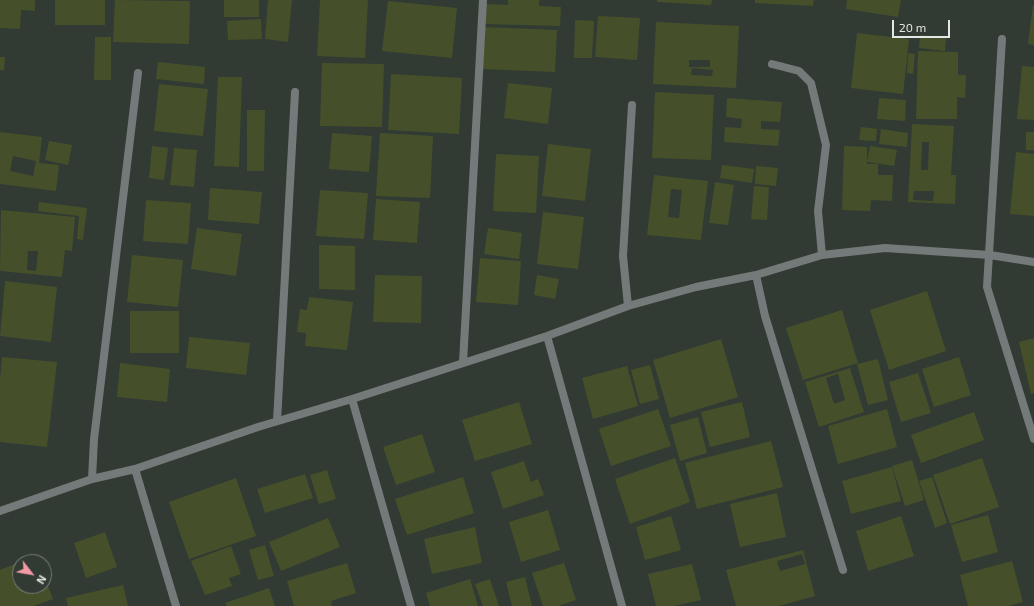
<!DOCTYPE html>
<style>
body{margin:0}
#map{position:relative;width:1034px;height:606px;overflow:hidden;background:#313a33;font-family:"Exo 2",sans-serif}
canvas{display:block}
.north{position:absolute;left:12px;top:554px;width:40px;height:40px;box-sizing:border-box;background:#313a33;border:1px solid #788079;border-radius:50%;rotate:121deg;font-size:11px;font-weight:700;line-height:16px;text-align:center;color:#e2e8e3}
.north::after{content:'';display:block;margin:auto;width:14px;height:18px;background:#f49aa6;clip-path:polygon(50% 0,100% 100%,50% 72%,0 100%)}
.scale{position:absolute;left:892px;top:20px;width:58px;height:18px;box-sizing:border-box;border:2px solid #e2e8e3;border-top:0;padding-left:5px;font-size:12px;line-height:14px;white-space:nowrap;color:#e2e8e3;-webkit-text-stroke:3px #313a33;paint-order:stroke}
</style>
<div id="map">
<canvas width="1034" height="606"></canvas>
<div class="north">N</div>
<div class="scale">20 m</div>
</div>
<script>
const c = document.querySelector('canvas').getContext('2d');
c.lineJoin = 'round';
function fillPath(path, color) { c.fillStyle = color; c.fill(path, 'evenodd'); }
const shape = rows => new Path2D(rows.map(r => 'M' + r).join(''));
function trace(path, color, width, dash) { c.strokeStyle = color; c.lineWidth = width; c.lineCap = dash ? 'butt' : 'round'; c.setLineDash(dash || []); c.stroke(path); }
const building = shape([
 [0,0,35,0,35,11,21,10,20,29,0,28],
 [55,0,105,0,105,25,55,25],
 [115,0,190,1,189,44,113,42],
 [224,0,259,0,259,17,224,17],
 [268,0,292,0,288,42,265,39],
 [320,0,368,0,365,58,317,56],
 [508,0,539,0,539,6,561,7,560,26,483,24,484,4,508,5],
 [657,0,712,0,711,5,657,2],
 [755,0,814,0,813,6,755,3],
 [847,0,901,0,898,17,846,9],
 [388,1,457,8,452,58,382,51],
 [1033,5,1034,5,1034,45,1028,44],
 [598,16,640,18,637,60,595,57],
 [261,19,262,39,228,40,227,21],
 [575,20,594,21,592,58,574,58],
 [656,22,739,26,736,88,653,84],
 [689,60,710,60,710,67,689,67],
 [692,68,713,70,712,76,691,75],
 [483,27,557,30,555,72,481,69],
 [857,33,909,39,903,94,851,88],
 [920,35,946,38,945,51,919,48],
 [95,37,111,37,111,80,94,80],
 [918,51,958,52,958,75,966,75,965,98,957,97,957,119,916,119],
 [908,53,915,54,913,74,907,73],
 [0,57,5,57,4,70,0,70],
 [158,62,205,67,204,84,156,79],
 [322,63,384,64,382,127,320,126],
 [1022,66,1034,67,1034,120,1017,119],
 [391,74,462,78,459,134,388,130],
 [218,77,242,77,239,167,214,166],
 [508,83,552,88,548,124,504,118],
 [159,84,208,89,203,136,154,131],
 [655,92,714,95,711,160,652,158],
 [727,98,782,102,780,122,761,121,761,129,780,130,778,146,724,142,725,127,741,128,742,119,726,117],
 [879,98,906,100,905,121,877,119],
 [247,110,265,110,264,171,247,171],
 [912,124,954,126,951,175,956,175,955,204,908,202],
 [922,142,929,142,928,170,921,170],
 [914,191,934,191,933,201,913,200],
 [861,127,877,129,876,141,859,140],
 [881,129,908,133,907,147,879,144],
 [0,132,42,137,39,163,59,165,56,191,0,184],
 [13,156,36,161,33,176,10,171],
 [1026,132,1034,132,1034,150,1026,150],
 [332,133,372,136,369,172,329,169],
 [380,133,433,136,430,198,376,196],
 [49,141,72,145,68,165,45,160],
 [548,144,591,149,585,201,542,196],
 [152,146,168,148,164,180,149,178],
 [844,146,867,147,867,164,878,164,878,175,893,175,892,201,871,200,870,211,842,210],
 [870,146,897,150,894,166,867,162],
 [174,148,197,150,194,187,170,185],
 [1016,152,1034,154,1034,216,1010,214],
 [496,154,539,156,536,213,493,211],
 [722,165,754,169,752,183,720,178],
 [756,166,778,168,776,186,755,184],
 [654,175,708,181,701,240,647,235],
 [671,189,682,190,679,218,668,217],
 [715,182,734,185,728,225,709,223],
 [754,186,769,187,767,220,751,219],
 [210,188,262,192,259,224,208,220],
 [320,190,368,193,364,239,316,236],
 [376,199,420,202,417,243,373,240],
 [146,200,191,203,188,244,143,241],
 [39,202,87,208,83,240,77,239,79,216,38,211],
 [1,210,75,217,72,251,65,250,62,277,0,271],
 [28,251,38,251,36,271,27,270],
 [543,212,584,217,578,269,537,264],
 [197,228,242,234,236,276,191,269],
 [488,228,522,233,519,259,484,254],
 [319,245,355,246,355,290,319,289],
 [132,255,183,260,178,307,127,302],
 [480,258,521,261,518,305,476,302],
 [375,275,422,276,421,323,373,322],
 [537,275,559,279,555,299,534,295],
 [5,281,57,287,51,342,0,336],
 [927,291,946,351,889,370,870,310],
 [309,297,353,302,347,350,305,346,306,333,297,332,300,309,307,310],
 [842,310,858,363,803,380,786,328],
 [130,311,179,311,179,353,130,353],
 [189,337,250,343,246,375,186,368],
 [1034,338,1034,393,1031,394,1019,342],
 [721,339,738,397,670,418,653,360],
 [2,357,57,362,47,447,0,442,0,380],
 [959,357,971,395,934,407,922,369],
 [878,359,888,400,868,405,857,364],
 [120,363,170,369,167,402,117,397],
 [650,365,659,399,640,404,631,370],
 [627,366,638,406,593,419,582,378],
 [850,368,864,412,819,427,805,382],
 [838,374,845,400,834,404,826,378],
 [918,373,931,413,901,422,889,382],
 [519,402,532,444,475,461,462,420],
 [742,402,750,437,710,447,701,412],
 [658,409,671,446,611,466,599,429],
 [887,409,897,447,838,464,828,426],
 [974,412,984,440,921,463,911,435],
 [698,417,707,453,680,461,670,425],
 [422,434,435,472,396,485,383,447],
 [771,441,783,487,697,509,685,463],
 [675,458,690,502,630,524,615,479],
 [982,458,999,507,950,524,933,475],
 [912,460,924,500,905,506,892,466],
 [524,461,531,482,538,479,544,495,503,509,491,472],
 [892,467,901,501,851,514,842,481],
 [327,470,336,499,319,504,310,475],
 [305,474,313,498,265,513,257,489],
 [463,477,474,513,407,535,395,499],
 [932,477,947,523,935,528,919,481],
 [236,478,256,536,189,559,169,502],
 [777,493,786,537,740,547,730,504],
 [548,510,560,550,521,562,509,522],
 [988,515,998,552,962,562,951,525],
 [671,516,681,550,645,560,636,527],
 [901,516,914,556,868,571,856,531],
 [328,518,340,547,281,571,269,542],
 [475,527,482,563,432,574,424,539],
 [105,532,117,567,86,578,74,543],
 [265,545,274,576,258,580,249,550],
 [231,546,241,574,229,578,232,586,205,595,191,561],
 [803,550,815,596,779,606,736,606,726,570],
 [802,554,805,564,780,571,777,561],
 [37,556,39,562,21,562],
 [1012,561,1023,602,1008,606,968,606,960,575],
 [20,562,20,586,44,586,44,576,53,599,34,606,0,606,0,570],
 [347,563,356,593,331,601,332,606,294,606,287,581],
 [564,563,576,600,558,606,543,606,532,573],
 [692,564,701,600,674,606,656,606,648,574],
 [525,577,532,606,512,606,506,582],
 [470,579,478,606,430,606,426,593],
 [490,579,499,606,483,606,475,584],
 [123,585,128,606,68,606,66,598],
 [269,588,275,606,227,606,225,603]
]);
const minor = shape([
 [1002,39,987,287,1034,439],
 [772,64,799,71,811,83,826,145,818,211,822,255],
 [756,275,765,316,843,570],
 [628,306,623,256,632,105],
 [547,336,622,606],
 [463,363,483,0],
 [352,399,411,606],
 [277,421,295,92],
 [135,469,176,606],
 [92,479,94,439,138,73],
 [0,511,92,479,135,469,258,427,352,399,547,336,628,306,696,287,756,275,822,255,885,248,990,255,1034,262]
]);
fillPath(building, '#45502b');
trace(minor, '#747a79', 8);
</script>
